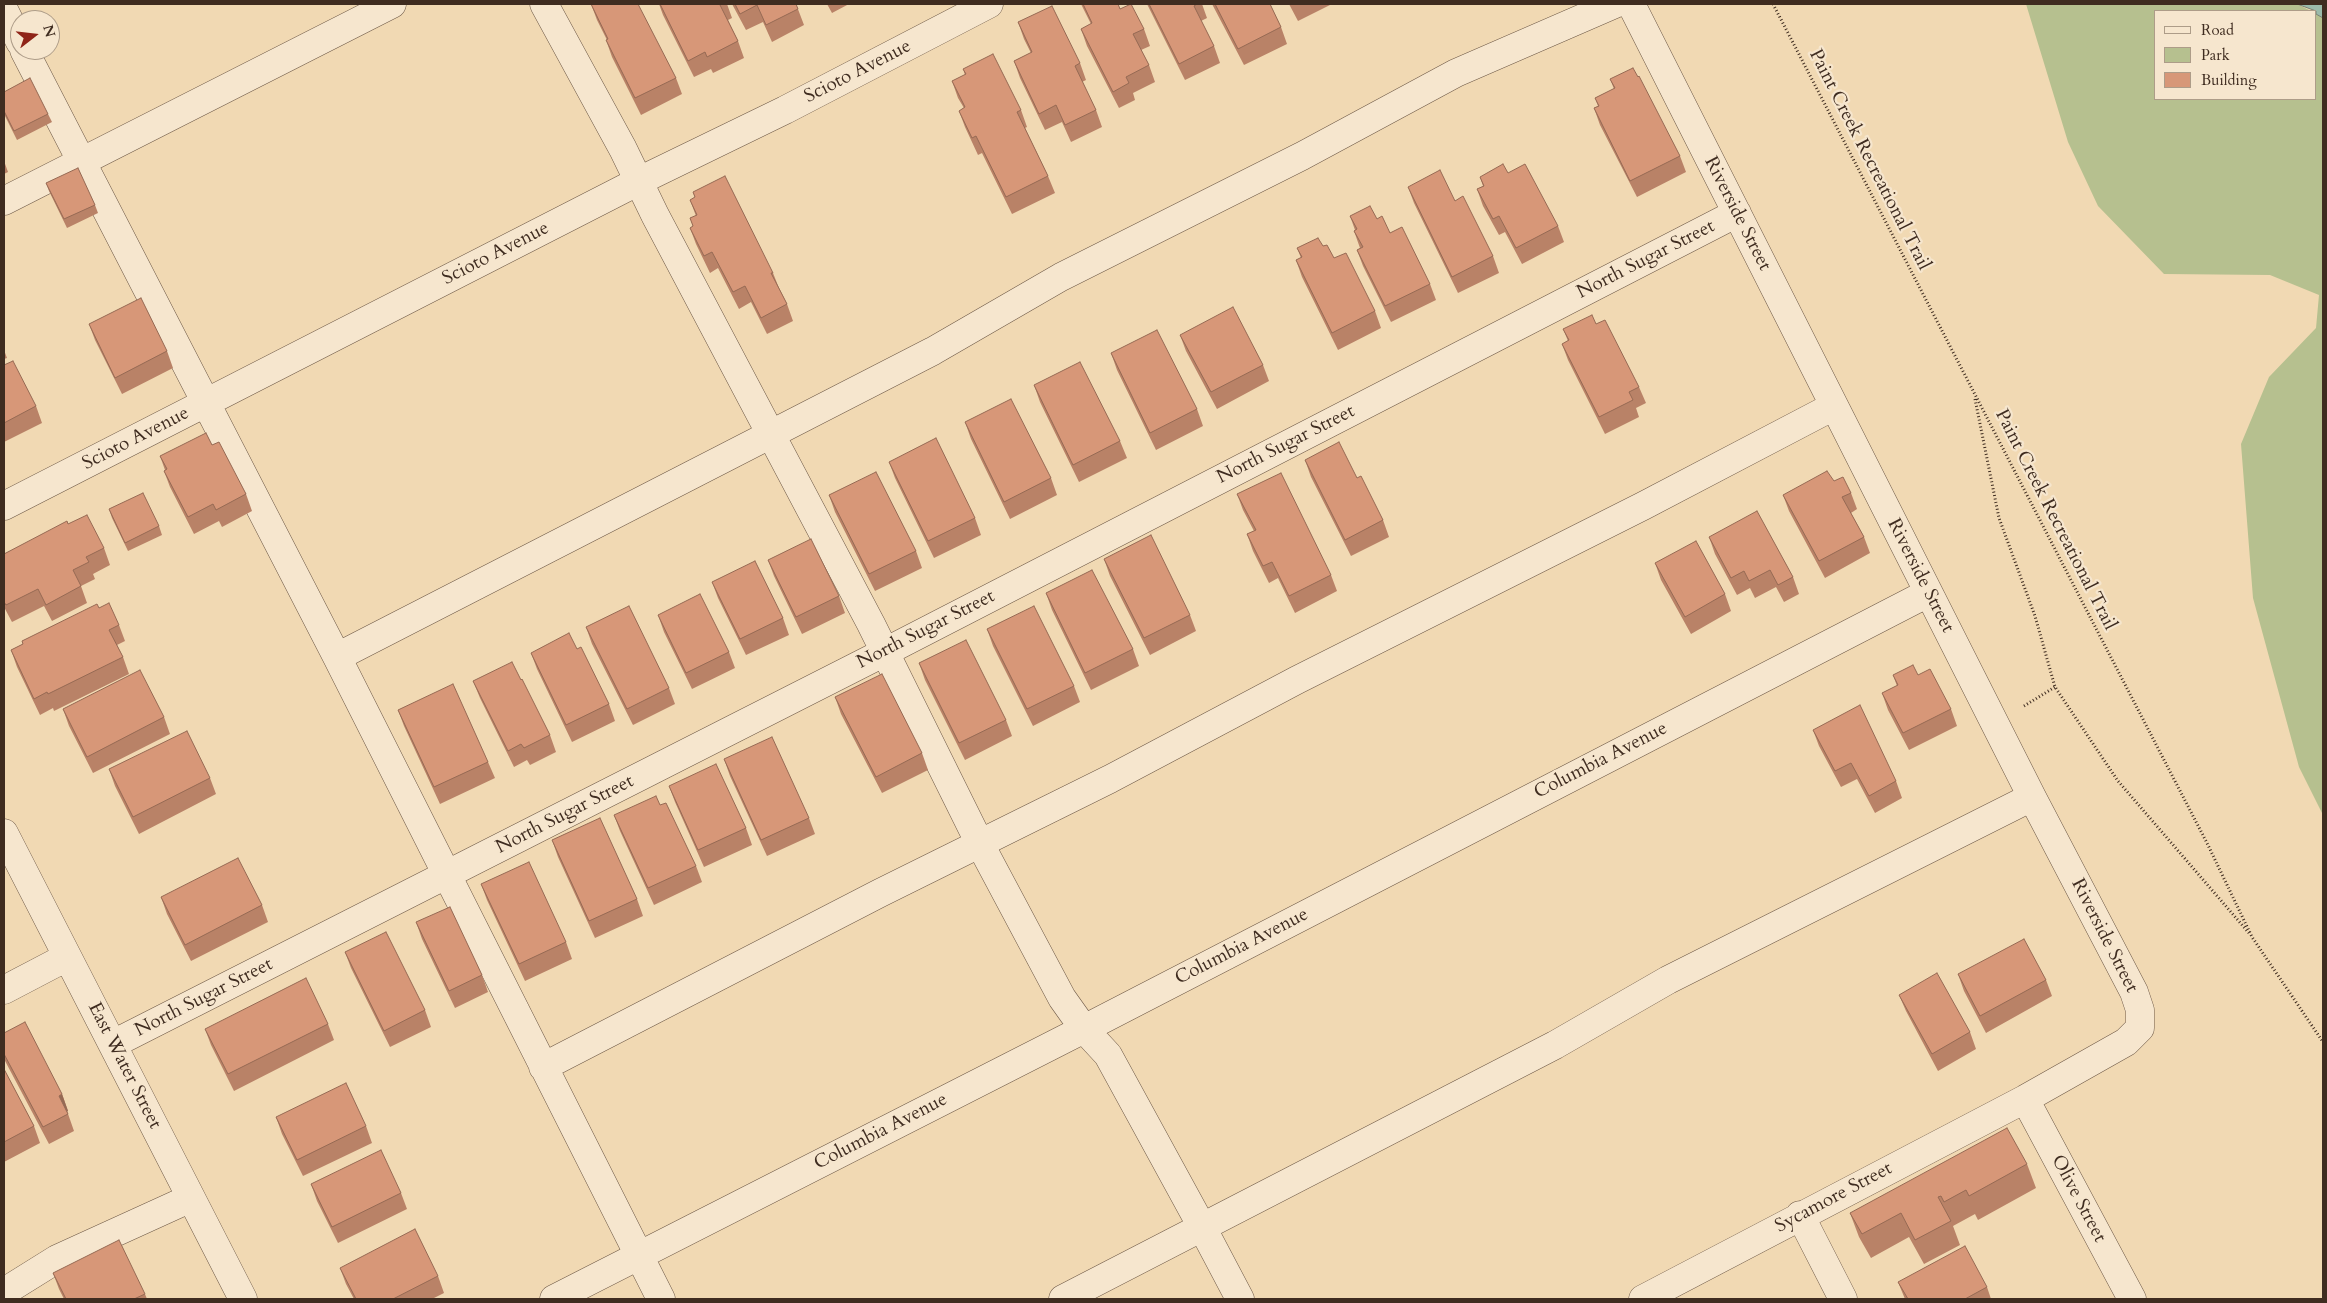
<!DOCTYPE html>
<style>
body{margin:0}
#map{position:relative;width:2327px;height:1303px;overflow:hidden;background:#f1d9b3;font-family:Cardo,serif}
canvas{display:block}
.frame{position:absolute;inset:0;border:5px solid #3f2c20;pointer-events:none}
.legend{position:absolute;left:2154px;top:10px;width:162px;height:90px;box-sizing:border-box;background:#f6e6ce;border:1px solid #ad9c88;margin:0;padding:6px 9px;list-style:none;font-size:15px;color:#3f2c20}
.legend li{display:flex;align-items:center;gap:10px;height:25px}
.legend b{width:25px;border:1px solid #ad9c88}
.north{position:absolute;left:10px;top:10px;width:50px;height:50px;box-sizing:border-box;background:#f6e6ce;border:1px solid #ad9c88;border-radius:50%;rotate:74deg;font-size:14px;font-weight:700;line-height:20px;text-align:center;color:#3f2c20}
.north::after{content:'';display:block;margin:auto;width:18px;height:22px;background:#8f2418;clip-path:polygon(50% 0,100% 100%,50% 72%,0 100%)}
</style>
<div id="map">
<canvas width="2327" height="1303"></canvas>
<div class="frame"></div>
<ul class="legend">
<li><b style="height:6px;background:#f6e6ce"></b>Road</li>
<li><b style="height:14px;background:#b6c08f"></b>Park</li>
<li><b style="height:14px;background:#d79778"></b>Building</li>
</ul>
<div class="north">N</div>
</div>
<script>
const c = document.querySelector('canvas').getContext('2d');
c.lineJoin = 'round';
function fillPath(path, color) { c.fillStyle = color; c.fill(path, 'evenodd'); }
const shape = rows => new Path2D(rows.map(r => 'M' + r).join(''));
function trace(path, color, width, dash) { c.strokeStyle = color; c.lineWidth = width; c.lineCap = dash ? 'butt' : 'round'; c.setLineDash(dash || []); c.stroke(path); }
function drawText(font, color, halo, rows, align = 'center') {
  c.font = font + ' Cardo,serif'; c.lineWidth = 4.5; c.setLineDash([]); c.textBaseline = 'middle'; c.strokeStyle = halo; c.fillStyle = color; for (const [text, x, y, turn = 0] of rows) {
    c.save(); c.translate(x, y); c.rotate((+turn || 0) * Math.PI / 180); c.textAlign = isNaN(turn) ? turn : align; if (halo) c.strokeText(text, 0, 0); c.fillText(text, 0, 0); c.restore();
  }
}
const green = shape([
 [2026,4,2297,4,2311,11,2156,11,2156,99,2316,99,2316,14,2323,18,2323,815,2299,767,2253,598,2241,444,2269,377,2316,328,2319,295,2270,275,2164,274,2098,206,2068,142]
]);
const water = shape([
 [2297,4,2323,4,2323,18,2316,14,2316,11,2297,4]
]);
const path = shape([
 [1773,4,2207,843,2252,937,2323,1042],
 [1975,399,1999,518,2035,616,2055,687,2118,781,2249,933],
 [2024,706,2055,687]
]);
const minor = shape([
 [544,4,623,149,655,215,871,624,980,844,1062,998,1084,1029,1108,1055,1202,1227,1240,1299],
 [1631,4,2032,797,2134,992,2140,1010,2140,1028,2126,1042,2025,1099,1643,1299],
 [4,10,20,42],
 [24,50,337,657,661,1299],
 [4,201,392,4],
 [4,506,639,181,785,110,989,4],
 [337,657,933,351,1061,277,1302,156,1456,73,1615,4],
 [4,833,243,1299],
 [4,990,67,957],
 [113,1044,885,652,1737,213],
 [543,1067,880,893,1110,779,1297,680,1643,506,1834,406],
 [2025,1099,2132,1299],
 [1800,1215,1843,1299],
 [4,1292,57,1259,191,1198],
 [554,1299,1084,1029,1928,593],
 [1063,1299,1555,1045,1668,980,2032,797]
]);
const wall = shape([
 [591,4,676,78,682,94,641,115,612,57,606,40,607,40,597,20],
 [659,4,727,4,732,18,728,20,738,41,744,58,713,73,711,69,694,77,663,15],
 [732,4,796,4,804,25,772,42,763,22,746,30],
 [827,4,849,4,832,13],
 [1081,4,1118,4,1120,9,1144,29,1150,46,1141,50,1149,65,1155,82,1133,93,1135,100,1119,108,1087,46,1081,29,1091,24],
 [1147,4,1202,4,1207,18,1201,21,1214,46,1220,63,1185,80],
 [1212,4,1270,4,1281,27,1287,44,1244,65],
 [1289,4,1332,4,1298,21],
 [1018,22,1080,63,1086,80,1082,82,1096,110,1102,127,1071,142,1062,122,1045,130,1020,78,1014,61,1031,53,1024,39],
 [963,69,1021,110,1027,127,1025,128,1048,176,1055,193,1012,214,982,153,978,155,965,127,959,111,964,108,958,98,952,81,965,75],
 [1610,79,1680,156,1686,172,1637,197,1600,125,1594,108,1598,106,1595,98,1614,89],
 [4,92,48,114,52,122,17,140,4,114],
 [4,161,8,172,4,174],
 [1508,173,1558,226,1564,242,1522,264,1505,232,1499,235,1483,206,1477,189,1483,186,1480,177],
 [46,183,95,205,98,213,67,228,49,191],
 [1408,187,1455,201,1493,256,1499,273,1458,293,1414,203],
 [693,192,773,273,779,288,787,304,793,321,767,334,751,302,739,309,718,268,710,273,696,244,690,228,693,226,690,218,696,216,690,200,695,198],
 [1350,216,1377,219,1390,233,1430,284,1436,300,1391,322,1363,266,1357,250,1360,248,1354,231,1355,230],
 [1323,246,1334,258,1375,311,1381,328,1338,350,1302,277,1296,260,1301,258,1297,248],
 [89,324,167,351,173,368,122,394,95,340],
 [1596,324,1639,387,1646,403,1636,408,1639,417,1605,434,1568,360,1562,344,1568,341,1563,329],
 [1180,335,1263,365,1269,381,1217,409,1186,351],
 [4,350,7,358,4,359],
 [1111,353,1197,409,1203,426,1156,450,1117,370],
 [4,365,36,406,42,423,4,442],
 [1034,385,1120,441,1127,458,1079,482,1040,402],
 [965,422,1051,478,1057,495,1010,519,971,439],
 [212,445,246,494,252,511,222,527,219,521,194,534,170,487,164,471,165,470,160,456],
 [1305,460,1357,478,1383,520,1389,537,1351,556,1311,477],
 [889,462,975,518,981,535,934,558,895,478],
 [1834,481,1851,493,1857,509,1851,513,1864,537,1870,553,1825,578,1789,511,1783,495],
 [1237,494,1331,575,1337,591,1295,613,1278,578,1269,583,1253,551,1247,534,1254,531,1243,510],
 [829,495,916,551,922,568,875,591,835,512],
 [109,509,159,526,162,535,128,551,112,518],
 [68,524,104,548,110,565,93,574,95,579,81,586,87,603,52,621,44,606,12,622,4,607,4,554],
 [1709,537,1793,577,1799,594,1784,602,1776,587,1755,598,1750,588,1737,595,1715,554],
 [1104,559,1190,615,1196,631,1150,655,1110,576],
 [768,560,839,596,845,613,802,634,774,576],
 [1655,563,1725,594,1731,611,1691,634,1661,580],
 [712,582,783,618,789,635,746,655,718,598],
 [1046,593,1133,649,1139,666,1091,690,1052,610],
 [99,608,119,625,125,641,117,645,123,657,129,674,54,711,53,708,40,715,17,667,11,650,23,644,22,641],
 [658,615,729,652,735,668,692,689,664,632],
 [586,627,669,688,675,704,633,725,592,644],
 [987,629,1074,686,1080,702,1033,726,993,646],
 [577,649,609,704,615,721,572,742,537,669,531,653],
 [919,663,1006,720,1012,736,965,760,925,680],
 [1893,675,1951,709,1957,726,1909,750,1888,710,1882,693,1897,686],
 [521,680,550,735,556,752,530,765,527,760,514,767,480,698,473,681],
 [835,697,922,753,928,770,882,793,841,714],
 [63,709,164,717,170,734,93,773,69,726],
 [398,710,488,762,495,778,440,804,404,726],
 [1813,730,1896,781,1902,798,1875,813,1857,779,1841,787,1819,746],
 [724,759,809,818,815,834,767,856,730,776],
 [109,769,210,778,216,794,139,834,115,786],
 [669,786,746,828,752,845,704,867,675,802],
 [660,805,696,866,702,882,654,905,620,831,614,815],
 [552,840,637,899,643,916,595,938,558,857],
 [481,884,566,942,572,959,525,981,487,900],
 [161,897,262,905,268,922,191,961,167,914],
 [416,922,482,975,488,992,455,1008,422,939],
 [345,952,425,1010,431,1027,390,1047,351,968],
 [1958,974,2046,980,2052,996,1986,1033,1964,991],
 [1899,995,1970,1032,1976,1049,1938,1071,1906,1011],
 [328,1024,334,1040,234,1091,211,1045,205,1029],
 [4,1033,62,1094,68,1111,67,1111,74,1131,49,1144,4,1059],
 [4,1069,34,1126,40,1143,4,1162],
 [276,1117,366,1126,372,1143,303,1176,282,1134],
 [2027,1164,2036,1188,1978,1220,1975,1214,1953,1226,1960,1245,1924,1264,1909,1237,1871,1258,1859,1237,1850,1213],
 [311,1184,401,1193,407,1209,338,1243,317,1201],
 [340,1268,438,1276,444,1293,432,1299,354,1299,346,1284],
 [53,1273,145,1294,147,1299,64,1299,59,1289],
 [1898,1282,1987,1287,1991,1299,1905,1299]
]);
const shadedWall = shape([
 [62,1094,68,1111,65,1113,59,1096]
]);
const building = shape([
 [591,4,638,4,676,78,635,98,606,40,608,39,591,4],
 [660,4,722,4,720,5,738,41,707,57,705,52,688,61,660,4],
 [735,4,796,4,798,9,766,25,757,5,740,14,735,4],
 [1083,4,1118,4,1120,9,1131,4,1144,29,1133,34,1149,65,1126,77,1129,83,1113,92,1081,29,1092,23,1083,4],
 [1149,4,1197,4,1194,6,1214,46,1179,64,1149,4],
 [1215,4,1270,4,1281,27,1238,49,1215,4],
 [1052,6,1080,63,1075,66,1096,110,1065,125,1056,105,1039,114,1014,61,1032,52,1018,22,1052,6],
 [993,54,1021,110,1017,112,1048,176,1006,197,976,136,972,138,959,111,965,107,952,81,966,74,963,69,993,54],
 [1633,68,1638,77,1639,76,1680,156,1630,181,1594,108,1599,106,1595,98,1615,88,1610,79,1633,68],
 [30,78,48,114,14,131,4,111,4,92,30,78],
 [1503,164,1508,173,1525,164,1558,226,1516,248,1499,216,1493,219,1477,189,1484,186,1480,177,1503,164],
 [78,168,95,205,64,219,46,183,78,168],
 [1440,170,1455,201,1463,196,1493,256,1452,277,1408,187,1440,170],
 [725,176,773,273,771,273,787,304,761,318,745,286,733,292,712,252,704,256,690,228,693,226,690,218,697,215,690,200,695,197,693,192,725,176],
 [1370,206,1377,219,1382,216,1390,233,1402,227,1430,284,1385,306,1357,250,1363,247,1354,231,1357,229,1350,216,1370,206],
 [1318,238,1323,246,1327,245,1334,258,1346,253,1375,311,1332,333,1296,260,1302,257,1297,248,1318,238],
 [141,298,167,351,115,378,89,324,141,298],
 [1233,307,1263,365,1211,392,1180,335,1233,307],
 [1592,315,1596,324,1605,320,1639,387,1629,392,1633,400,1599,417,1562,344,1569,340,1563,329,1592,315],
 [1157,330,1197,409,1150,433,1111,353,1157,330],
 [13,361,36,406,4,423,4,365,13,361],
 [1080,362,1120,441,1073,465,1034,385,1080,362],
 [1011,399,1051,478,1004,502,965,422,1011,399],
 [206,433,212,445,219,442,246,494,216,510,213,504,188,517,164,471,167,469,160,456,206,433],
 [936,438,975,518,928,541,889,462,936,438],
 [1339,442,1357,478,1361,476,1383,520,1345,540,1305,460,1339,442],
 [1827,471,1834,481,1843,477,1851,493,1842,497,1864,537,1819,561,1783,495,1827,471],
 [876,472,916,551,869,574,829,495,876,472],
 [1281,473,1331,575,1289,596,1272,562,1263,566,1247,534,1256,530,1237,494,1281,473],
 [143,493,159,526,125,543,109,509,143,493],
 [1757,511,1793,577,1778,585,1770,570,1749,581,1744,571,1731,578,1709,537,1757,511],
 [87,515,104,548,86,557,89,562,73,570,81,586,46,605,38,589,6,605,4,602,4,554,67,521,68,524,87,515],
 [1151,535,1190,615,1144,638,1104,559,1151,535],
 [811,539,839,596,796,617,768,560,811,539],
 [1696,541,1725,594,1685,617,1655,563,1696,541],
 [755,561,783,618,740,639,712,582,755,561],
 [1092,570,1133,649,1085,673,1046,593,1092,570],
 [700,594,729,652,686,673,658,615,700,594],
 [109,603,119,625,109,630,123,657,48,694,47,692,34,699,11,650,23,644,22,641,97,604,99,608,109,603],
 [629,606,669,688,627,709,586,627,629,606],
 [1034,606,1074,686,1027,709,987,629,1034,606],
 [569,633,577,649,581,647,609,704,566,725,531,653,569,633],
 [966,640,1006,720,959,743,919,663,966,640],
 [512,662,521,680,522,679,550,735,524,748,521,744,508,751,473,681,512,662],
 [1913,665,1918,675,1930,669,1951,709,1903,733,1882,693,1898,685,1893,675,1913,665],
 [140,670,164,717,87,757,63,709,140,670],
 [882,674,922,753,876,777,835,697,882,674],
 [453,684,488,762,434,787,398,710,453,684],
 [1860,705,1896,781,1869,796,1851,763,1835,771,1813,730,1860,705],
 [187,731,210,778,133,817,109,769,187,731],
 [772,737,809,818,761,840,724,759,772,737],
 [716,764,746,828,698,850,669,786,716,764],
 [656,796,660,805,666,803,696,866,648,888,614,815,656,796],
 [600,818,637,899,589,921,552,840,600,818],
 [238,858,262,905,185,945,161,897,238,858],
 [529,862,566,942,519,964,481,884,529,862],
 [450,907,482,975,449,991,416,922,450,907],
 [386,932,425,1010,384,1031,345,952,386,932],
 [2024,939,2046,980,1980,1016,1958,974,2024,939],
 [1937,973,1970,1032,1932,1054,1899,995,1937,973],
 [306,978,328,1024,228,1074,205,1029,306,978],
 [25,1022,62,1094,59,1096,68,1114,43,1127,4,1054,4,1033,25,1022],
 [4,1069,34,1126,4,1142,4,1069],
 [346,1083,366,1126,297,1160,276,1117,346,1083],
 [2007,1128,2027,1164,1969,1196,1966,1190,1944,1202,1941,1196,1938,1197,1951,1221,1915,1240,1901,1213,1862,1234,1850,1213,2007,1128],
 [381,1150,401,1193,332,1227,311,1184,381,1150],
 [415,1229,438,1276,393,1299,356,1299,340,1268,415,1229],
 [119,1240,145,1294,134,1299,66,1299,53,1273,119,1240],
 [1965,1246,1987,1287,1965,1299,1908,1299,1898,1282,1965,1246]
]);
const streetNames = [
 ["Scioto Avenue",858,72,-27],
 ["Paint Creek Recreational Trail",1869,160,63],
 ["Riverside Street",1737,214,63],
 ["Scioto Avenue",496,254,-27],
 ["North Sugar Street",1646,260,-27],
 ["Scioto Avenue",136,439,-27],
 ["North Sugar Street",1286,445,-27],
 ["Paint Creek Recreational Trail",2055,520,63],
 ["Riverside Street",1920,576,63],
 ["North Sugar Street",926,630,-27],
 ["Columbia Avenue",1601,761,-27],
 ["North Sugar Street",565,815,-27],
 ["Riverside Street",2104,936,63],
 ["Columbia Avenue",1242,947,-27],
 ["North Sugar Street",204,998,-27],
 ["East Water Street",124,1066,63],
 ["Columbia Avenue",881,1132,-27],
 ["Sycamore Street",1834,1198,-28],
 ["Olive Street",2078,1199,62]
];
fillPath(green, '#b6c08f');
fillPath(water, '#9bbaaa');
trace(water, '#768173', 1);
trace(minor, '#6c5745', 29);
trace(path, '#3f2c20', 3, [1, 2.5]);
trace(minor, '#f6e6ce', 28);
fillPath(wall, '#b98267');
fillPath(shadedWall, '#966a54');
fillPath(building, '#d79778');
trace(building, '#966a54', 1);
drawText('19px', '#3f2c20', '#f6e6ce', streetNames);
</script>
